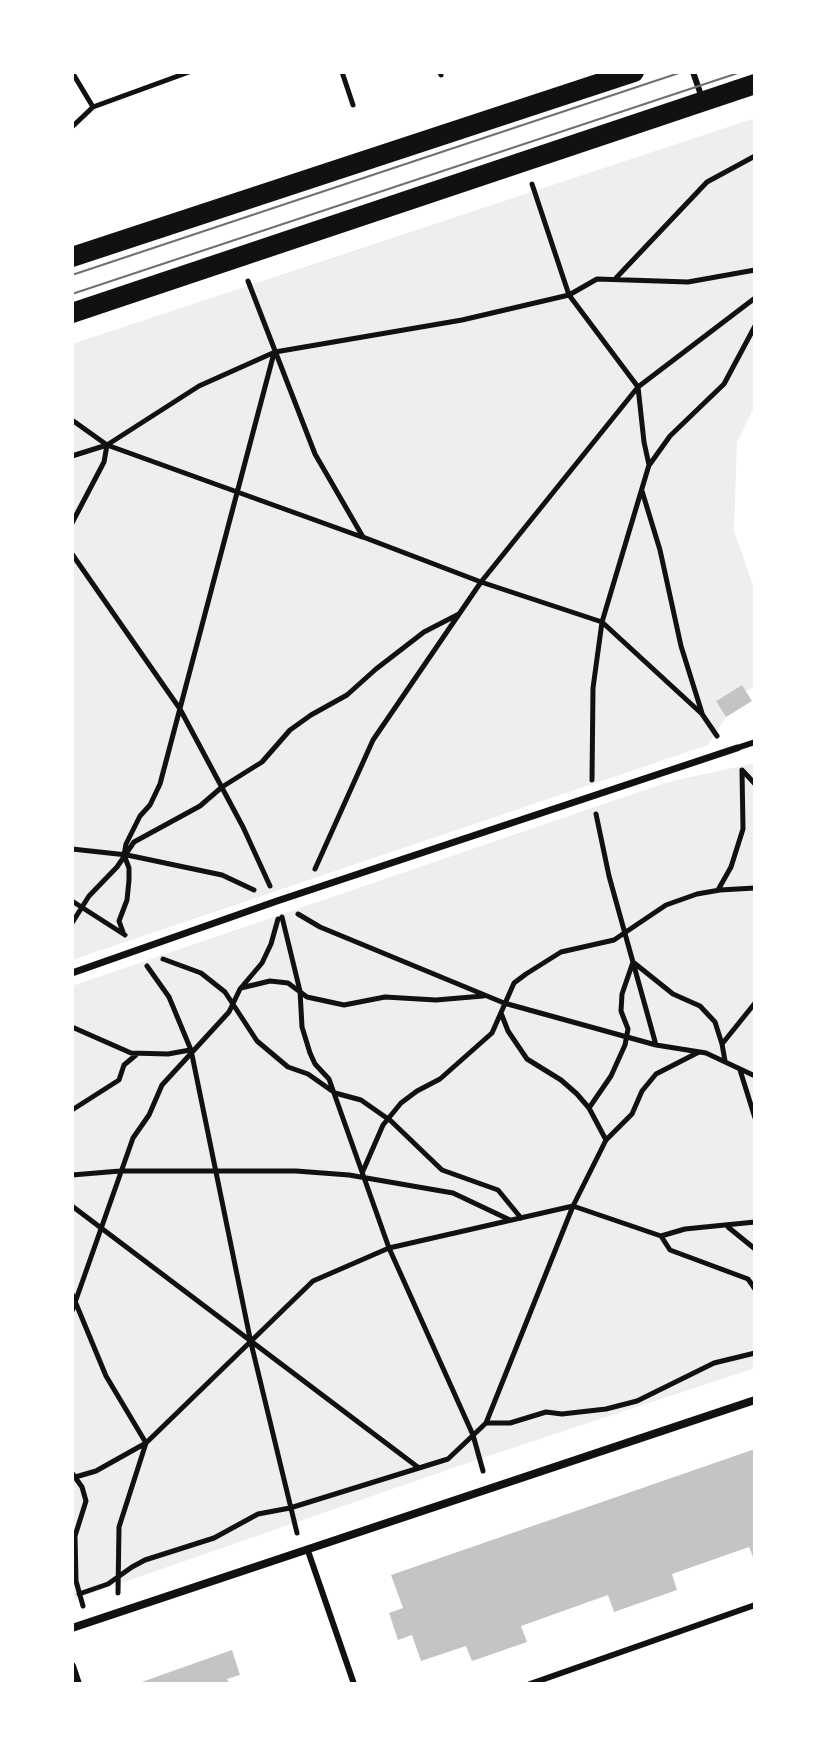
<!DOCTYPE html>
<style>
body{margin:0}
#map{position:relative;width:827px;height:1756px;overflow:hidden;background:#fff;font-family:Mulish,sans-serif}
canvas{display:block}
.frame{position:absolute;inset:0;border:74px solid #fff;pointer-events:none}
</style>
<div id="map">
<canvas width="827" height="1756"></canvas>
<div class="frame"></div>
</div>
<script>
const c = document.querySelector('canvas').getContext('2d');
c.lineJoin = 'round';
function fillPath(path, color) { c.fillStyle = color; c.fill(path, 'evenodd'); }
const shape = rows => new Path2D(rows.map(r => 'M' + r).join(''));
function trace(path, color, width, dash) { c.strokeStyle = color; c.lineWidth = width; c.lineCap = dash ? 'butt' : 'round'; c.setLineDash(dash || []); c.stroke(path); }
const green = shape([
 [755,118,755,405,737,442,734,531,755,591,755,687,745,691,742,685,716,700,726,717,708,745,72,960,72,344],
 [755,763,755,1368,479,1459,72,1600,72,986,668,782]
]);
const building = shape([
 [742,685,752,701,726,717,716,701],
 [755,1449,755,1562,749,1547,672,1574,677,1590,614,1612,608,1595,521,1626,527,1642,472,1661,466,1646,421,1661,412,1635,398,1640,389,1613,403,1608,391,1575],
 [232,1650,240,1675,227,1679,229,1684,136,1684]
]);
const path = shape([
 [72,72,93,107,72,127],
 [342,72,353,105],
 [440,72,441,75],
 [93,107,189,72],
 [616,278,707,182,755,156],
 [248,281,315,454,363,537,481,582,602,622,702,714,717,736],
 [72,420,107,445,362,537],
 [72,456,107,445,199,386,275,352,462,320,569,295,597,279,688,282,755,270],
 [650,464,670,436,724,384,755,326],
 [642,491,660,550,681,646,702,713],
 [72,523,104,462,107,445],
 [72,554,180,709,243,827,270,886],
 [743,771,755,784],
 [592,780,593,688,602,622,649,465,644,442,638,387,755,298],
 [596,814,609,876,656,1045],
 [72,849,127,855,222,875,254,890],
 [315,869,373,740,481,582,638,387,569,295,532,184],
 [718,890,731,867,743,829,742,770],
 [72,901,125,935],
 [298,914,320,927,504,1003,656,1045,706,1053,755,1076],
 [282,917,300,991,302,1027,310,1053,315,1064,329,1079,389,1248,473,1435,483,1471],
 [72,923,89,896,117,867,134,842,200,806,222,787,262,762,290,730,311,715,347,695,376,669,424,632,459,614],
 [123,932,119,921,127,900,129,880,129,868,124,855,126,844,140,816,150,805,160,784,274,353],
 [163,959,201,973,225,992,257,1041,288,1067,308,1074,335,1093,361,1100,391,1121,442,1170,498,1190,521,1218],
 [147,966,169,997,191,1050,251,1343,297,1533],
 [241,988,270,981,288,983,307,997,344,1005,385,997,436,1000,483,996],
 [501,1013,508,1031,527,1059,561,1080,577,1094,589,1108,606,1140],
 [72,1027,131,1053,168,1054,190,1050],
 [725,1061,722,1044,755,1003],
 [740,1070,755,1118],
 [589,1108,611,1076,625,1045,628,1029,621,1011,622,994,633,962,673,994,700,1006,715,1022,722,1044],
 [72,1110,119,1080,124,1065,136,1055],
 [363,1171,383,1125,401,1103,417,1091,440,1079,492,1033,514,983,526,974,561,952,614,940,666,905,697,894,720,890,755,888],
 [72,1175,120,1171,296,1171,349,1175,453,1193,510,1220],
 [72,1206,419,1468],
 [728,1227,755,1249],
 [661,1236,670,1250,748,1279,755,1289],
 [72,1294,106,1376,146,1443,96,1471,72,1478],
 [72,1311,133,1138,149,1115,162,1085,229,1012,240,989,262,963,271,944,278,919],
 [486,1423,510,1423,546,1412,562,1414,606,1409,637,1401,714,1363,755,1353],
 [72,1473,82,1487,86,1501,75,1536,76,1581,83,1606],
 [118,1593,119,1527,146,1443,313,1281,389,1248,573,1206,661,1236,685,1229,755,1222],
 [79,1594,108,1584,132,1567,145,1560,214,1538,258,1514,290,1508,448,1459,486,1423,573,1206,606,1140,632,1114,642,1091,656,1074,699,1052]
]);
const service = shape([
 [693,72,702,98],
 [737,748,755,742],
 [308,1551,354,1684],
 [530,1684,755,1605]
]);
const pedestrian = shape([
 [72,973,277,901,737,748]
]);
const minor = shape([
 [72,1628,755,1400],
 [72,1666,78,1684]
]);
const primary = shape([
 [72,257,634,72],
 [72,313,755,84]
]);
const tram = shape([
 [72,275,682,72],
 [72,294,741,72]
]);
fillPath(green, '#eee');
fillPath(building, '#c4c4c4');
trace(path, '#111', 5);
trace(service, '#111', 6);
trace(pedestrian, '#111', 7);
trace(minor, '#111', 8);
trace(primary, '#111', 20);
trace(tram, '#707070', 2);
</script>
